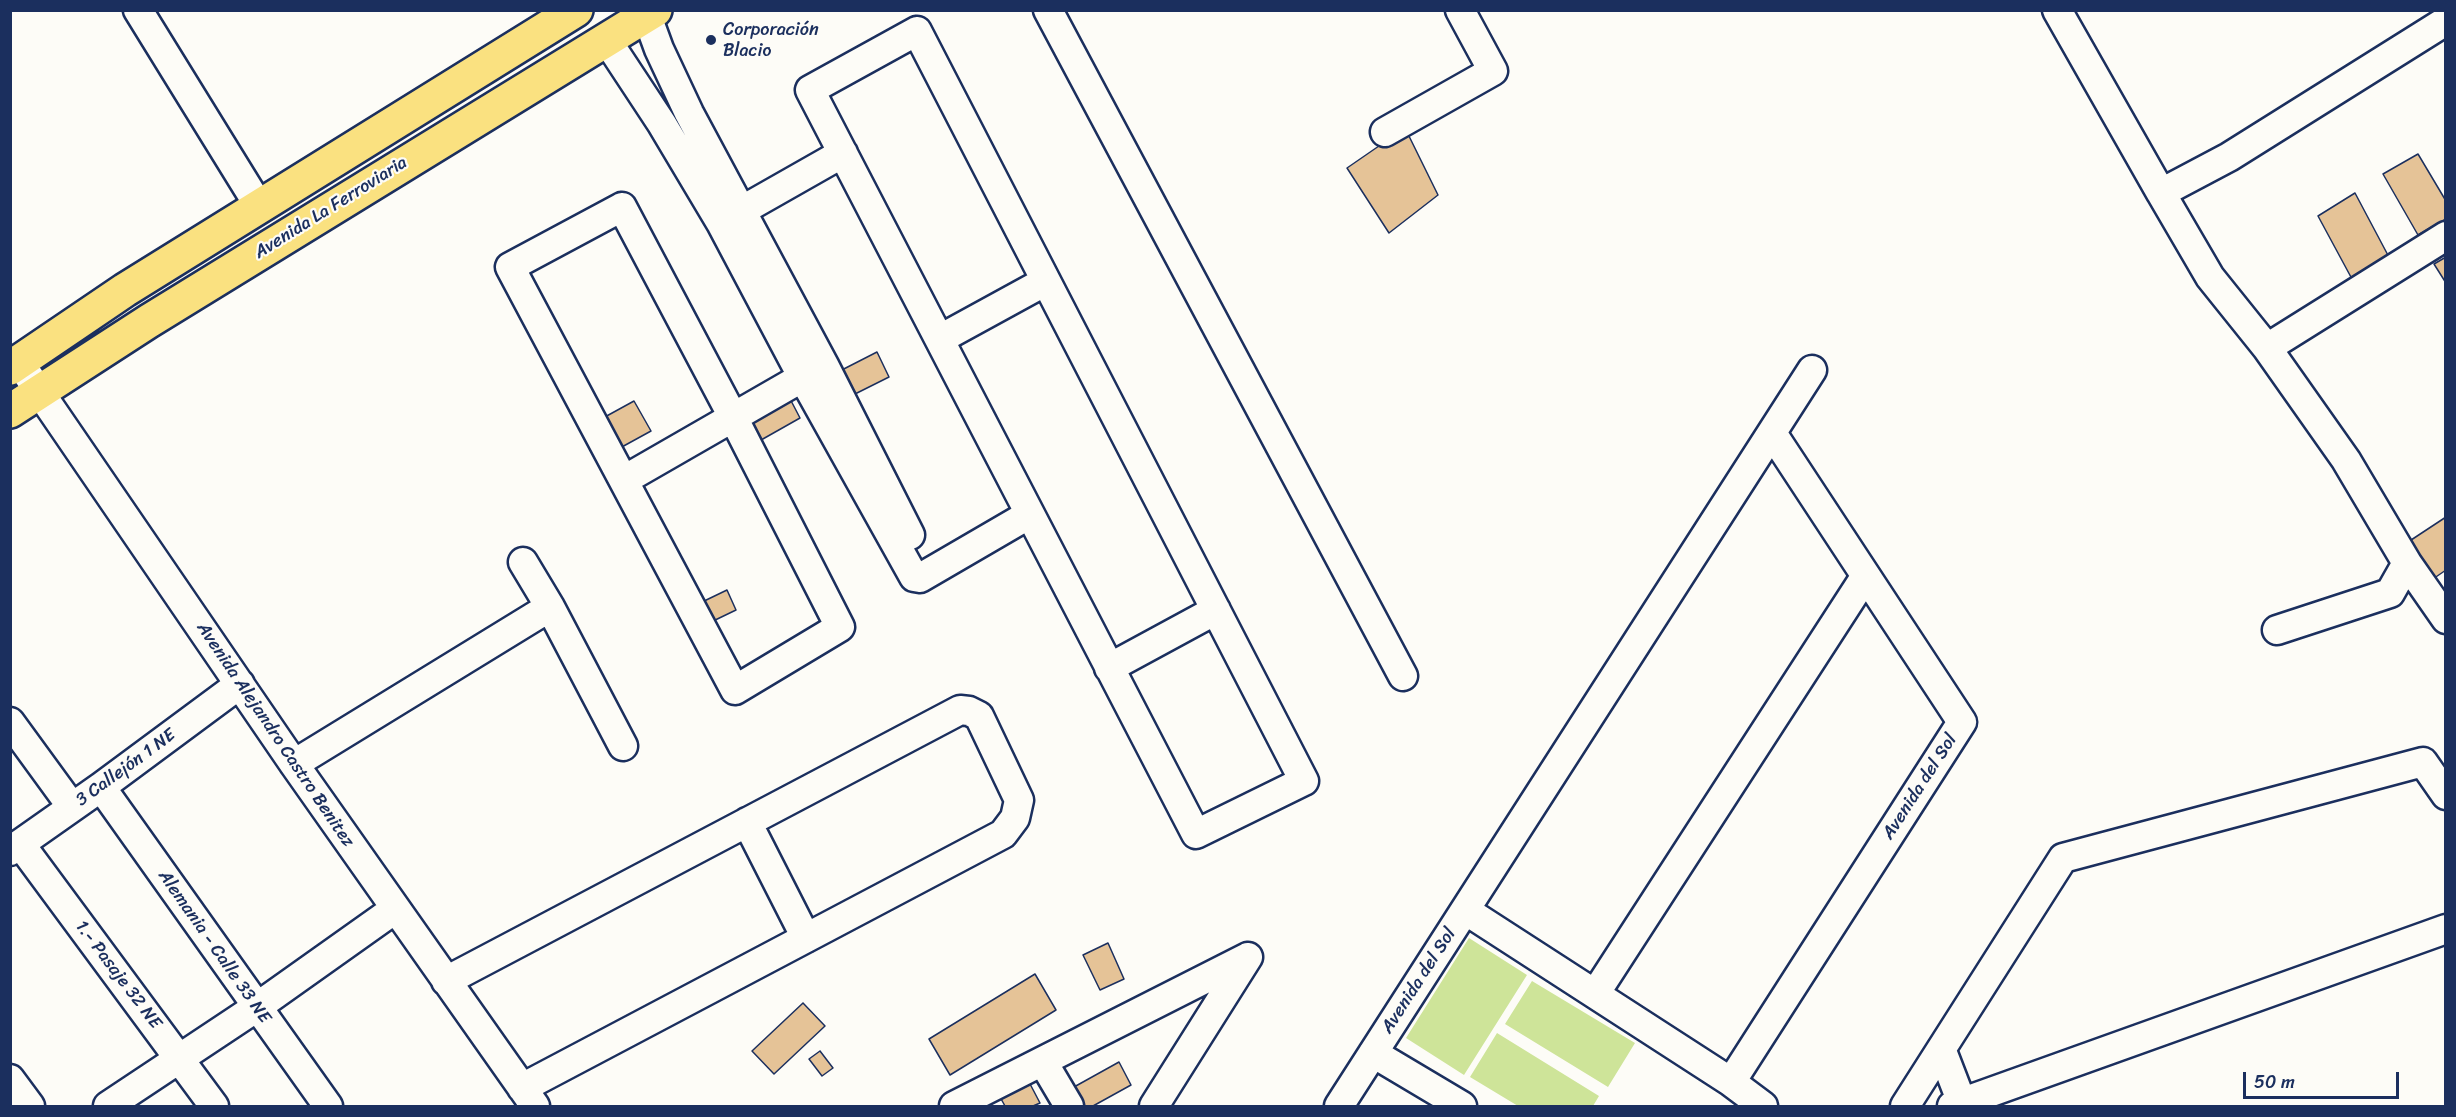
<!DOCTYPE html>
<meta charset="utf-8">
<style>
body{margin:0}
#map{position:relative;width:2456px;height:1117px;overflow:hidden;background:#fdfcf7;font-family:Sriracha,sans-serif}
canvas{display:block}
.frame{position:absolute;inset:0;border:12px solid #1b2f5e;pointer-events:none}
.scale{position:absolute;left:2243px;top:1072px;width:156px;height:27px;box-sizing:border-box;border:3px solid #1b2f5e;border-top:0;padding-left:8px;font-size:18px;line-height:21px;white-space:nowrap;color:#1b2f5e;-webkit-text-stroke:4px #fdfcf7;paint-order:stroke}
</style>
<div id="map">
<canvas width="2456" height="1117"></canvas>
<div class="frame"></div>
<div class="scale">50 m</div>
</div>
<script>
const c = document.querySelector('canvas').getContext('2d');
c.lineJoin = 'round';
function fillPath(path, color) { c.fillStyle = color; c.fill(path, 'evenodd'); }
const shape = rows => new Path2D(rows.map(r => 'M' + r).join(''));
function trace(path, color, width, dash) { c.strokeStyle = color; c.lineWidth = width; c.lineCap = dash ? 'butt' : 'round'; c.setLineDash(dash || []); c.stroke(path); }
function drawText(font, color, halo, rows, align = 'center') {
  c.font = font + ' Sriracha,sans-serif'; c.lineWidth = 4.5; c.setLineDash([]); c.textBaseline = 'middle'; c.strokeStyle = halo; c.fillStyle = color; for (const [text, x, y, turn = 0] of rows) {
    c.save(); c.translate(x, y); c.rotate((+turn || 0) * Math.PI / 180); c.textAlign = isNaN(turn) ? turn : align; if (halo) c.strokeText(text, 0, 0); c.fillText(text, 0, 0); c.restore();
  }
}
const green = shape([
 [1469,938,1527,975,1464,1075,1406,1038],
 [1532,981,1635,1043,1608,1087,1505,1024],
 [1497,1033,1599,1096,1593,1106,1518,1106,1470,1077]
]);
const building = shape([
 [1405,128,1438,195,1389,233,1347,168,1405,128],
 [2418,154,2446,201,2446,219,2418,235,2383,174,2418,154],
 [2355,193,2390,259,2352,279,2318,216,2355,193],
 [2446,257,2446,283,2434,264,2446,257],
 [877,352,889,377,845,399,832,375,877,352],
 [787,393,800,418,754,444,740,420,787,393],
 [634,401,651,431,620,448,603,418,634,401],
 [2446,517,2446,570,2430,581,2405,544,2446,517],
 [727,590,736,610,709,623,700,603,727,590],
 [1108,943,1124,979,1100,990,1083,955,1108,943],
 [1035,974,1056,1010,950,1075,929,1039,1035,974],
 [803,1003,825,1026,774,1074,752,1051,803,1003],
 [820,1051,833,1068,822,1076,809,1059,820,1051],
 [1119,1062,1131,1085,1093,1106,1085,1106,1074,1087,1119,1062],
 [1029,1082,1040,1103,1033,1106,1005,1106,1000,1097,1029,1082]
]);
const minor = shape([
 [138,10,259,206],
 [1048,10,1403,676],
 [2057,10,2161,193,2229,157,2446,21],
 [647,16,659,49,689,113,824,365,910,535],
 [917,31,1304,781,1196,834,810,90,917,31],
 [606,39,662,124,721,223,803,378,914,577,920,578,1030,514],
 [1385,132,1493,71,1460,10],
 [2161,193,2210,277,2267,348,2346,460,2407,563,2390,593,2277,630],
 [622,207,733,417,840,627,735,690,510,267,622,207],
 [725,220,843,153],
 [940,339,1046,281],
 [2267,348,2446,236],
 [19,362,294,764,535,1106],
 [624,480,817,369],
 [523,562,550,607,623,746],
 [2407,563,2446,619],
 [1109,668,1216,610],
 [10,722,72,807],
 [294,764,550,607],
 [101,787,328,1106],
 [747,822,806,938],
 [21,845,214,1106],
 [10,851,101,787,240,684],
 [1465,910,1731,1082,1763,1106],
 [446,981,960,710,969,711,979,716,1019,800,1015,818,1003,834,522,1088],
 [1595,994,1865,577],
 [1942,1051,1962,1103],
 [1373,1053,1462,1106],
 [1043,1062,1069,1106],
 [10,1079,30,1106],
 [1731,1082,1962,722,1772,433],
 [108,1106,257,1007,395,909],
 [954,1106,1248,957],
 [1154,1106,1248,957],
 [1339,1106,1812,370],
 [1905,1106,2063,858,2423,762,2446,795],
 [1952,1106,2446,929]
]);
const major = shape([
 [10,368,125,290,576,10],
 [10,411,149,321,655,10]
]);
const markers = [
 [711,40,6,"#1b2f5e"]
];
const poiNames = [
 ["Corporación",723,30],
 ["Blacio",723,51]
];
const streetNames = [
 ["Avenida La Ferroviaria",331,208,-32],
 ["Avenida Alejandro Castro Benitez",275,735,56],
 ["3 Callejón 1 NE",126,768,-36],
 ["Avenida del Sol",1920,787,-57],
 ["Alemania - Calle 33 NE",214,947,55],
 ["1.- Pasaje 32 NE",118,975,53],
 ["Avenida del Sol",1419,981,-57]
];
fillPath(green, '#cee499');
fillPath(building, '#e5c397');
trace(building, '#1b2f5e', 1.5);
trace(minor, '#1b2f5e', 33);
trace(major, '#1b2f5e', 38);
trace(minor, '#fdfcf7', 28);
trace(major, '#fae180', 33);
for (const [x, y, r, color] of markers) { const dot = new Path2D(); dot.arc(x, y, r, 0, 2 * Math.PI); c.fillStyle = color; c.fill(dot); trace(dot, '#fdfcf7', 2); }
drawText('18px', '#1b2f5e', '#fdfcf7', poiNames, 'left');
drawText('18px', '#1b2f5e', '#fdfcf7', streetNames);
</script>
